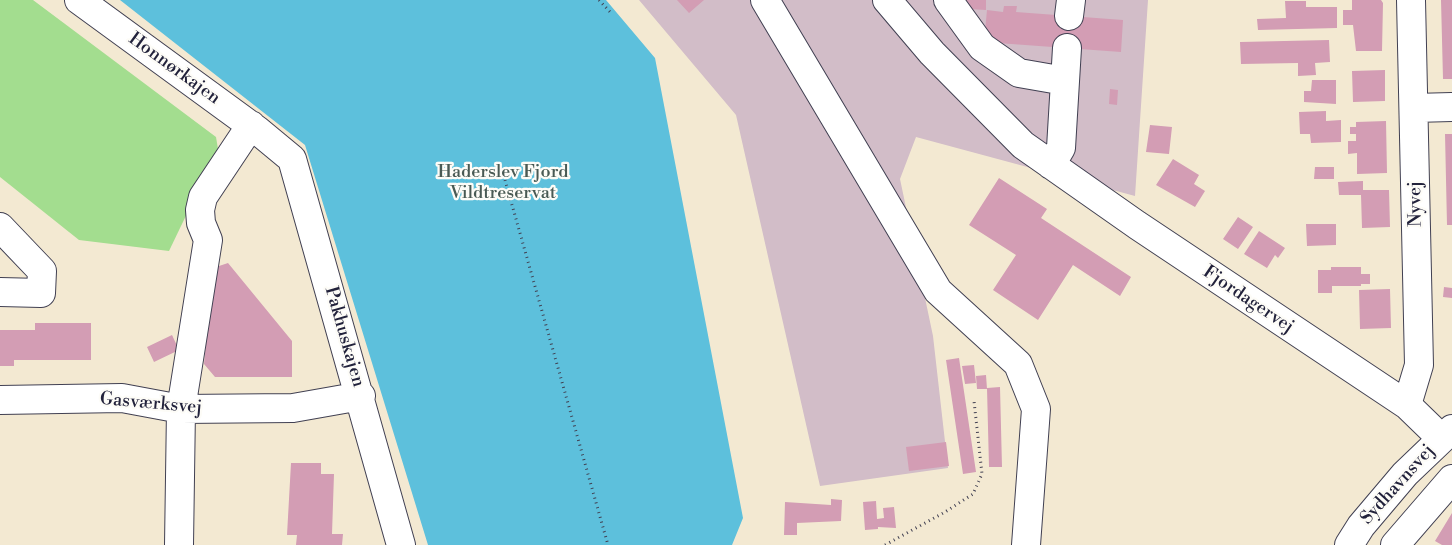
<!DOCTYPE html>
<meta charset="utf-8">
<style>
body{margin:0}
canvas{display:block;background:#f3e9d2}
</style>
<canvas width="1452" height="545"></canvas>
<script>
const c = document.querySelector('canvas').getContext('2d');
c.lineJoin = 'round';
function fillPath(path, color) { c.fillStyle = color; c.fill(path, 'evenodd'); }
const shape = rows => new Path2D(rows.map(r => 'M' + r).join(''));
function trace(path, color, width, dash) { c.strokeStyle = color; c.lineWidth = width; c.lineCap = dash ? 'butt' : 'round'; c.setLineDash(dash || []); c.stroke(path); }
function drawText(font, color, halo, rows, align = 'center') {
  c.font = font + ' "Libre Bodoni",serif'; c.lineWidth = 4.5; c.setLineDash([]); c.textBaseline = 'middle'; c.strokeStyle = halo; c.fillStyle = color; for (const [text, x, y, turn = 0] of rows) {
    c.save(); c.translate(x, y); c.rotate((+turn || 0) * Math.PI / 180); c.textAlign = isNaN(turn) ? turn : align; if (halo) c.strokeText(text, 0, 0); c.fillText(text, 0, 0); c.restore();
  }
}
const industrial = shape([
 [639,0,1148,0,1135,196,916,137,900,179,933,336,948,468,820,486,736,115]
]);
const green = shape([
 [0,0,33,0,216,137,218,149,169,251,79,240,0,177]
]);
const water = shape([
 [120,0,606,0,655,58,743,518,732,545,428,545,305,145]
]);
const building = shape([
 [677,0,704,0,689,13],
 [961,0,986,0,986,10,969,9],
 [1352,0,1381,0,1383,3,1382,51,1356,51,1353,25,1343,25,1343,10,1352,10],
 [1441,0,1452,0,1452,79,1443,79],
 [1285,1,1306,1,1306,7,1337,7,1337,28,1258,30,1257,19,1286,18],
 [1004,6,1017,6,1016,12,1123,20,1121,52,984,42,987,10,1003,12],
 [1329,40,1330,62,1315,63,1316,75,1298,76,1298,63,1241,64,1240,42],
 [1385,70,1385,101,1353,102,1352,71],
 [1312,80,1336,80,1336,104,1304,102,1304,91,1311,91],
 [1110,89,1118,90,1117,105,1109,104],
 [1326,111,1326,121,1341,120,1341,142,1311,143,1310,134,1300,134,1299,112],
 [1386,121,1387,173,1357,174,1357,153,1348,154,1348,141,1356,141,1356,134,1350,134,1350,127,1356,127,1356,122],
 [1150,125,1172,127,1169,154,1146,152],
 [1445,134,1452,134,1452,225,1447,225],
 [1173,159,1199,175,1194,184,1205,191,1195,207,1156,185],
 [1315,167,1334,167,1334,179,1314,179],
 [999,178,1047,209,1041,218,1131,277,1120,296,1073,265,1038,320,993,290,1016,255,969,225],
 [1363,181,1363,190,1389,190,1390,227,1362,228,1361,195,1339,195,1338,182],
 [1238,217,1253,227,1238,249,1223,239],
 [1306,224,1336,224,1336,245,1307,246],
 [1259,231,1285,248,1278,258,1275,255,1267,268,1244,254],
 [228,263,292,341,292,377,215,377,204,364,213,268],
 [1331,267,1361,267,1361,274,1370,274,1370,284,1361,284,1361,286,1332,286,1332,293,1318,293,1318,270,1331,270],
 [1444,287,1452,288,1452,298,1443,297],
 [1390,289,1391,328,1360,329,1359,290],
 [35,323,91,323,91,360,14,360,14,366,0,366,0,330,35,330],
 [172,335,179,350,154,362,147,347],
 [959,358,976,472,963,474,946,360],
 [974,365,976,383,965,384,962,366],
 [986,375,987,389,977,389,976,376],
 [1000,387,1002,467,989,467,987,388],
 [946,442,949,466,909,471,906,447],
 [291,463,321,463,321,474,334,474,332,534,343,534,342,545,296,545,297,535,287,535],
 [831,499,842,500,841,521,797,523,797,535,784,535,785,502,831,505],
 [876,501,877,519,884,518,883,508,894,507,896,528,878,527,878,529,865,530,863,502],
 [1452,513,1452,545,1442,545,1435,541]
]);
const path = shape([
 [599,0,611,13],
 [505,180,608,545],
 [885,545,945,512,973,494,982,474,974,401]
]);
const minor = shape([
 [79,0,257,130,292,159,401,545],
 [765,0,938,291,1018,364,1036,409,1026,545],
 [887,0,932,53,1023,145,1137,225,1407,405,1441,438],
 [948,0,982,47,1019,73,1065,81],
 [1069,16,1071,0],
 [1414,108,1452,107],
 [1051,165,1061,148,1067,48],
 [0,227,42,271,41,293,0,292],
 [0,400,122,398,181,409,293,408,361,396],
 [1407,405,1419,365,1411,0],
 [179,545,181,409,208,240,201,223,200,210,203,197,251,125],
 [1349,545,1361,526,1405,474,1452,429],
 [1395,545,1452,479]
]);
const streetNames = [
 ["Honnørkajen",174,69,36],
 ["Nyvej",1416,204,-91],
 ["Fjordagervej",1248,300,34],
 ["Pakhuskajen",344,337,74],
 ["Gasværksvej",151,404,5],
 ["Sydhavnsvej",1398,485,-48]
];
const parkNames = [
 ["Haderslev Fjord",503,173],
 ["Vildtreservat",503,194]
];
fillPath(industrial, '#d2bdc8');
fillPath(green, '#a3dd8f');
fillPath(water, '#5dc0dc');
fillPath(building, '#d39db4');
trace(minor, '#414052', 30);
trace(path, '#414052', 3, [1, 4]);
trace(minor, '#fff', 28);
drawText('18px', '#22223b', '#fdfcf7', streetNames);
drawText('18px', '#495a54', '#fdfcf7', parkNames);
</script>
